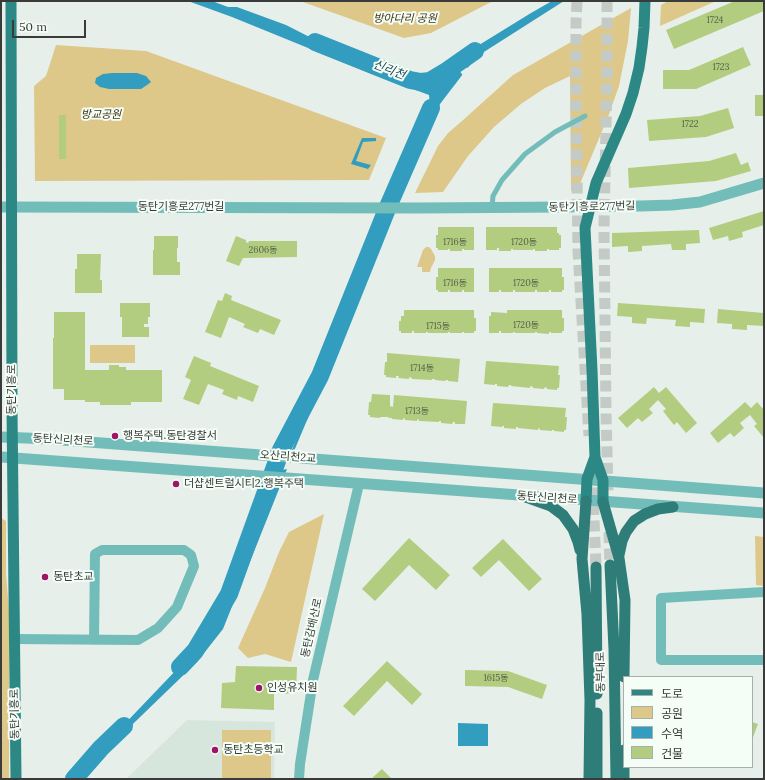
<!DOCTYPE html>
<html>
<head>
<meta charset="utf-8">
<style>
	body { margin:0 }
	#map { position:relative; width:765px; height:780px; overflow:hidden; background:#e7efea; font-family:Lora,"Noto Sans KR",serif }
	canvas { display:block }
	.frame { position:absolute; inset:0; border:2px solid #383b39; pointer-events:none }
	.legend { position:absolute; left:623px; top:676px; width:130px; height:92px; box-sizing:border-box; background:#f5fdf7; border:1px solid #a9afab; margin:0; padding:5px 7px; list-style:none; font-size:12px; color:#383b39 }
	.legend li { display:flex; align-items:center; gap:8px; height:20px }
	.legend b { width:20px; border:1px solid #a9afab }
	.scale { position:absolute; left:12px; top:20px; width:74px; height:18px; box-sizing:border-box; border:2px solid #383b39; border-top:0; padding-left:5px; font-size:12px; line-height:14px; white-space:nowrap; color:#383b39; -webkit-text-stroke:3px #f5fdf7; paint-order:stroke }
</style>
</head>
<body>
<div id="map">
<canvas width="765" height="780"></canvas>
<div class="frame"></div>
<ul class="legend">
<li><b style="height:5px;background:#2c8884"></b>도로</li>
<li><b style="height:11px;background:#ddc889"></b>공원</li>
<li><b style="height:11px;background:#329dbf"></b>수역</li>
<li><b style="height:11px;background:#b2cd7f"></b>건물</li>
</ul>
<div class="scale">50 m</div>
</div>
<script>
const ctx = document.querySelector('canvas').getContext('2d');
ctx.lineJoin = 'round';
function fillPath(path, color) {
  ctx.fillStyle = color;
  ctx.fill(path, 'evenodd');
}
function poly(rows) {
  const path = new Path2D();
  for (const r of rows) {
    path.moveTo(r[0], r[1]);
    for (let i = 2; i < r.length; i += 2) path.lineTo(r[i], r[i + 1]);
  }
  return path;
}
function trace(path, color, width, dash) {
  ctx.strokeStyle = color;
  ctx.lineWidth = width;
  ctx.lineCap = dash ? 'butt' : 'round';
  ctx.setLineDash(dash || []);
  ctx.stroke(path);
}
function drawText(font, color, halo, rows, align = 'center') {
  ctx.font = font + ' Lora,"Noto Sans KR",serif';
  ctx.lineWidth = 4;
  ctx.setLineDash([]);
  ctx.textBaseline = 'middle';
  ctx.strokeStyle = halo;
  ctx.fillStyle = color;
  for (const [text, x, y, turn = 0] of rows) {
    ctx.save();
    ctx.translate(x, y);
    ctx.rotate((+turn || 0) * Math.PI / 180);
    ctx.textAlign = isNaN(turn) ? turn : align;
    if (halo) ctx.strokeText(text, 0, 0);
    ctx.fillText(text, 0, 0);
    ctx.restore();
  }
}
fillPath(poly([
	[187,720,275,722,274,779,126,779]
]), '#d7e6dd');
fillPath(poly([
	[300,1,493,1,431,33,404,38],
	[668,1,716,1,660,26,661,5],
	[631,8,628,41,619,86,608,117,579,186,571,191,570,76,545,88,521,104,494,127,468,156,443,192,415,193,438,146,448,133,462,121,513,75],
	[56,45,146,51,386,138,369,180,35,181,34,86,46,76],
	[426,247,429,247,431,249,435,256,435,260,431,268,430,272,422,272,422,267,417,267,423,250],
	[90,345,135,345,135,363,90,363],
	[324,514,291,662,265,654,248,658,238,648,265,588,279,552,289,532],
	[1,518,6,521,6,574,9,610,9,779,1,779],
	[755,536,764,537,764,586,756,585],
	[222,730,271,730,271,779,222,779]
]), '#ddc889');
fillPath(poly([
	[188,1,212,1,228,7,237,7,286,25,337,51,360,60,374,68,379,74,432,88,466,53,531,13,552,1,564,1,476,57,440,104,397,202,394,202,430,108,429,95,372,74,232,17],
	[112,73,137,73,146,76,151,82,147,85,141,89,109,89,100,87,95,83,96,78,103,74],
	[362,138,376,138,376,141,363,142,356,161,371,165,368,169,351,164],
	[389,212,394,213,289,463,287,462],
	[287,469,223,629,197,662,76,779,72,779,223,621,282,470],
	[458,723,488,724,488,746,458,746]
]), '#329dbf');
fillPath(poly([
	[460,57,469,70,464,77,454,63],
	[387,212,396,213,395,214,391,225,382,225]
]), '#e7efea');
trace(poly([
	[315,42,410,80,421,82,430,81,445,72,475,51],
	[180,667,195,651,229,594,281,450,320,376,387,209,431,108],
	[74,779,101,748,124,726]
]), '#329dbf', 18);
fillPath(poly([
	[735,1,764,1,764,11,674,49,666,30],
	[743,47,751,65,696,89,663,89,663,70,689,70],
	[755,95,764,95,764,116,755,116],
	[728,108,734,128,706,137,649,141,647,120,700,116],
	[59,115,66,115,66,159,59,159],
	[736,153,741,165,748,162,751,171,716,181,629,188,628,168,709,161],
	[764,211,764,225,742,232,743,237,729,241,728,236,713,240,709,228],
	[438,227,474,227,474,250,464,250,464,249,462,249,462,251,450,251,450,249,448,249,448,250,438,250,438,248,436,248,436,235,438,235],
	[486,227,557,227,557,233,559,233,559,235,561,235,561,248,559,248,559,250,549,250,549,249,547,249,547,251,535,251,535,249,533,249,533,250,513,250,513,249,511,249,511,251,499,251,499,248,497,248,497,250,486,250],
	[699,230,700,243,686,244,686,250,672,250,671,244,642,246,642,251,628,252,628,246,612,247,612,233],
	[154,236,178,236,178,248,177,248,177,262,180,262,180,275,153,275,153,250,154,250],
	[236,236,246,240,246,242,248,243,249,241,297,241,297,257,243,258,239,266,226,261],
	[77,254,101,254,100,280,102,280,102,293,75,293,75,269,77,269],
	[438,268,474,268,474,292,464,292,464,290,462,290,462,292,450,292,450,290,448,290,448,292,438,292,438,290,436,290,436,277,438,277],
	[489,268,562,268,562,277,564,277,564,290,562,290,562,292,551,292,551,290,549,290,549,292,537,292,537,290,535,290,535,292,515,292,515,290,513,290,513,292,501,292,501,290,499,290,499,292,489,292],
	[225,293,232,296,231,300,281,320,274,335,260,329,258,333,243,327,245,324,229,317,221,338,205,332,218,300,222,301],
	[120,303,150,303,150,317,148,317,148,324,144,324,144,327,149,327,149,337,122,337,122,317,120,317],
	[618,303,705,309,704,323,690,322,690,327,675,326,676,320,647,318,646,324,632,323,632,317,617,316],
	[718,309,764,313,764,326,747,325,747,330,732,329,732,324,717,323],
	[404,310,474,310,474,318,476,318,476,331,474,331,474,333,464,333,464,332,462,332,462,333,450,333,450,332,448,332,448,333,428,333,428,332,426,332,426,333,414,333,414,331,412,331,412,333,401,333,401,331,399,331,399,321,401,321,401,316,404,316],
	[507,310,562,310,562,318,564,318,564,331,562,331,562,333,551,333,551,332,549,332,549,334,537,333,537,332,535,332,535,333,515,333,515,332,513,332,513,333,501,333,501,331,499,331,499,333,489,333,489,316,491,316,491,312,507,313],
	[54,312,85,312,85,370,109,370,109,365,119,365,119,367,126,367,126,370,162,370,162,402,131,402,131,405,100,405,100,402,85,402,85,400,64,400,64,389,53,389,53,338,54,338],
	[387,353,460,359,458,382,448,381,448,380,446,380,445,381,435,380,435,379,432,379,432,380,412,379,412,378,409,377,409,379,398,378,399,376,396,376,396,378,386,377,386,375,384,375,385,362,387,362],
	[194,356,211,363,210,366,259,386,253,402,238,396,237,400,222,394,224,390,208,384,199,405,183,399,191,380,185,377],
	[486,361,559,366,558,375,560,375,559,388,557,388,557,390,547,389,547,388,545,387,544,389,533,388,533,387,530,386,530,388,511,386,511,385,509,385,508,387,497,386,497,384,495,384,495,385,484,384],
	[654,387,659,393,666,387,697,423,686,433,677,422,674,425,663,411,666,409,658,400,649,409,653,413,642,422,638,418,627,428,618,418],
	[372,394,390,395,390,406,393,407,394,395,467,401,465,424,455,424,455,422,453,422,452,424,441,423,441,421,439,421,439,422,419,421,419,420,417,419,417,421,405,420,405,419,403,418,403,420,392,419,392,418,388,418,389,417,380,417,380,418,370,417,370,415,368,415,369,402,371,402],
	[745,402,751,408,757,402,764,410,764,438,754,426,757,424,750,415,740,423,744,428,734,437,730,433,718,443,710,433],
	[493,403,566,408,565,417,567,417,566,430,564,430,564,432,554,431,554,430,552,430,552,431,540,430,540,429,538,428,538,430,518,428,518,427,516,427,516,429,504,428,504,426,502,426,502,427,491,426],
	[409,538,450,575,436,590,409,565,375,601,362,589],
	[503,539,542,579,529,591,499,560,481,577,472,568],
	[387,661,422,694,412,705,387,681,354,716,343,706],
	[236,666,297,667,296,694,274,693,274,710,221,708,222,683,235,682],
	[465,670,508,671,547,685,542,699,508,687,465,686],
	[752,722,758,724,752,740],
	[382,769,392,779,371,779]
]), '#b2cd7f');
trace(poly([
	[577,1,576,23,576,109,578,251,589,436],
	[592,471,596,567]
]), '#c4cbc7', 11, [11, 5.5]);
trace(poly([
	[607,1,607,76,604,228,606,414,608,491],
	[609,532,610,565]
]), '#c4cbc7', 11, [11, 5.5]);
trace(poly([
	[492,207,493,196,502,180,525,154,555,132,585,116]
]), '#72bdb9', 5);
trace(poly([
	[764,592,661,598,661,660,764,660],
	[14,639,138,640,158,628,177,607,194,566,191,555,184,550,102,550,95,554,94,640],
	[299,779,300,764,313,680,359,484]
]), '#72bdb9', 10);
trace(poly([
	[1,207,418,208,566,207,614,206,641,206,672,205,700,202,764,183],
	[1,437,49,439,764,493],
	[1,457,764,513]
]), '#72bdb9', 11);
trace(poly([
	[11,1,12,410,16,779],
	[586,501,587,479,595,457],
	[603,502,603,480,595,457,592,370,585,228,596,183,626,114,633,93,639,68,642,47,644,28,645,1]
]), '#2c8884', 11);
trace(poly([
	[523,496,551,506,563,515,573,529,578,542,580,550],
	[586,501,582,559,587,614,590,700,589,779],
	[603,502,619,558,625,600,624,677],
	[619,555,622,541,626,532,634,521,645,514,658,509,673,507],
	[610,565,614,649,616,779],
	[596,567,597,694],
	[597,713,597,779],
	[624,779,624,750]
]), '#2e7d79', 11);
for (const [x, y, r, color] of [
	[115,436,4,"#9d1564"],
	[176,484,4,"#9d1564"],
	[45,577,4,"#9d1564"],
	[259,688,4,"#9d1564"],
	[215,750,4,"#9d1564"]
]) {
  const dot = new Path2D();
  dot.arc(x, y, r, 0, 2 * Math.PI);
  ctx.fillStyle = color;
  ctx.fill(dot);
  trace(dot, '#f5fdf7', 1.5);
}
drawText('9px', '#56604a', null, [
	["1724",715,20],
	["1723",721,67],
	["1722",690,124],
	["1716동",455,242],
	["1720동",524,242],
	["2606동",263,250],
	["1716동",455,283],
	["1720동",526,283],
	["1720동",526,325],
	["1715동",438,326],
	["1714동",422,368],
	["1713동",417,411],
	["1615동",496,678]
]);
drawText('italic 11px', '#3f330f', '#f5fdf7', [
	["방아다리 공원",405,19],
	["방교공원",101,115]
]);
drawText('11px', '#383b39', '#f5fdf7', [
	["동탄기흥로277번길",181,207],
	["동탄기흥로277번길",592,207,-1],
	["동탄기흥로",12,390,-90],
	["동탄신리천로",63,440,3],
	["오산리천2교",288,457,4],
	["동탄신리천로",547,498,4],
	["동탄감배산로",312,628,-77],
	["동부대로",601,672,-91],
	["동탄기흥로",15,714,-91]
]);
drawText('11px', '#383b39', '#f5fdf7', [
	["행복주택.동탄경찰서",123,436],
	["더샵센트럴시티2.행복주택",184,484],
	["동탄초교",53,577],
	["인성유치원",267,688],
	["동탄초등학교",223,750]
], 'left');
drawText('italic 12px', '#204c5c', '#f5fdf7', [
	["신리천",389,70,21]
]);
</script>
</body>
</html>
